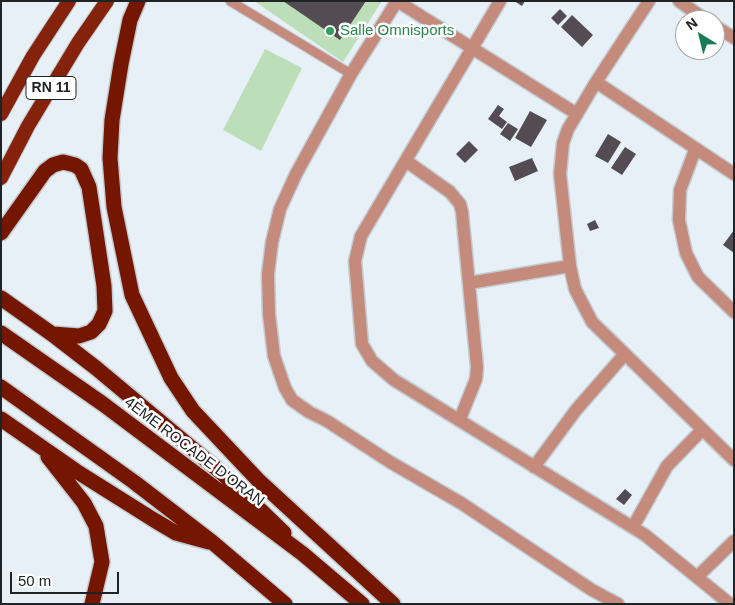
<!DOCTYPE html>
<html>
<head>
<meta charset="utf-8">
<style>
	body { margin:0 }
	#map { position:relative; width:735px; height:605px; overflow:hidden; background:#e7f0f7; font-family:Arial,sans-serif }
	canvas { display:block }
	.frame { position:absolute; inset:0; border:2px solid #202325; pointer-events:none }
	.north { position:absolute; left:675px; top:10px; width:50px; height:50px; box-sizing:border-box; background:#fff; border:1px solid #a6a7a8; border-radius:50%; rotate:324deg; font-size:14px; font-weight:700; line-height:20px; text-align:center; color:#202325 }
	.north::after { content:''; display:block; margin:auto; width:18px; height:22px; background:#187d56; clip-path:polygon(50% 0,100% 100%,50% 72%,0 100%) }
	.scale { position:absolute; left:10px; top:572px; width:109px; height:22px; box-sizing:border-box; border:2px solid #202325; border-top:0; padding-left:6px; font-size:15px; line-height:18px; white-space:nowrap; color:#202325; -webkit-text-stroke:4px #fff; paint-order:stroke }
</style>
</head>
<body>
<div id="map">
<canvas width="735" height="605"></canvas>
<div class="frame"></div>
<div class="north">N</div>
<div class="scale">50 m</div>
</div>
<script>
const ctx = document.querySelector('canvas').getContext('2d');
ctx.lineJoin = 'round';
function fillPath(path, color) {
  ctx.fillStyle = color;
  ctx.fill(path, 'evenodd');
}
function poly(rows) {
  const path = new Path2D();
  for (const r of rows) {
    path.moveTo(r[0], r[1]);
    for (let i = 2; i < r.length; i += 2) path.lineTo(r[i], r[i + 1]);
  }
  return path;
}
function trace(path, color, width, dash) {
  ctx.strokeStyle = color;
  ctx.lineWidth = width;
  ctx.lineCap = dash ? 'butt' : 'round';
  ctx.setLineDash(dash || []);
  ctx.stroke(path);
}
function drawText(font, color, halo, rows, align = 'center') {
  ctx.font = font + ' Arial,sans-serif';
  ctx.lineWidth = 5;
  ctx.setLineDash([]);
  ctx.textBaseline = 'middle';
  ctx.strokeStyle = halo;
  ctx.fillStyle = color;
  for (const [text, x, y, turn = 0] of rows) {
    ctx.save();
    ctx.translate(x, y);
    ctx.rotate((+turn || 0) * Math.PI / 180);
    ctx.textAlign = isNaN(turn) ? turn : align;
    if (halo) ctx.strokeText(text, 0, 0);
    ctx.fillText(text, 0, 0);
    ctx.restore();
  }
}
fillPath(poly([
	[254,1,382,1,343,62],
	[265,49,302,68,261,151,223,130]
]), '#bcdfb9');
fillPath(poly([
	[283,1,366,1,340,40],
	[514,1,525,1,522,6],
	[560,9,567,16,558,25,551,18],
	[572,15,593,35,582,47,561,27],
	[498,105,504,109,499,116,507,122,502,129,488,119],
	[530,111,547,120,531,147,515,138],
	[508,123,518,129,510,141,500,134],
	[608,134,621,142,608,163,595,156],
	[469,141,478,150,465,163,456,154],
	[625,147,636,154,622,175,611,168],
	[532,158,538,171,515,181,509,167],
	[595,220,599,228,590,231,587,224],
	[734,230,734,253,723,245],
	[625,489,632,495,624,505,616,499]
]), '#534c52');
const service = poly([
	[230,1,351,74]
]);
const minor = poly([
	[500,1,361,236,355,261,362,344,372,361,394,380,645,535,730,604],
	[649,1,596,82,568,129,563,143,560,174,570,266,575,289,592,322,734,460],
	[679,1,706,20],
	[715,26,734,38],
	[596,82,734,174],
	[577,114,397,1,351,74,296,174,280,209,272,242,268,274,269,314,274,356,285,388,292,400,309,412,327,421,390,462,461,503,592,590,618,604],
	[695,150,680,190,679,220,686,253,698,277,734,312],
	[406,161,450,192,460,204,462,212,477,367,476,379,460,419],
	[469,283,570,266],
	[534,467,576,410,624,355],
	[633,527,667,466,702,430],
	[698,576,734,541]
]);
const trunk = poly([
	[1,114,33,56,69,1],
	[1,178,28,126,78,43,107,1]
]);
const motorway = poly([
	[138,1,130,20,121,64,112,120,110,158,114,207,132,295,171,378,193,411,258,480,393,604],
	[1,233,45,171,53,165,63,162,75,165,81,169,89,187,104,286,105,311,99,324,91,332,79,336,53,334],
	[1,298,52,334,96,368,223,474,284,533],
	[1,333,103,404,303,554,362,604],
	[1,387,134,482,212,542,285,604],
	[1,419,76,471,154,520,176,533,209,542],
	[48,457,84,503,96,526,102,562,92,604]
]);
trace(service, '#c3cbd1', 11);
trace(minor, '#c3cbd1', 15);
trace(trunk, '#c3cbd1', 16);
trace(motorway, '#c3cbd1', 18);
trace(service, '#c48a7c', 9);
trace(minor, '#c48a7c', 12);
trace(trunk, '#85220b', 14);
trace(motorway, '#751600', 15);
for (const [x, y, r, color] of [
	[330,31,5,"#2e9e5b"]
]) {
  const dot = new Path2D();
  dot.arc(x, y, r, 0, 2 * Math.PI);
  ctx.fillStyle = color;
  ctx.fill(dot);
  trace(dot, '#fff', 2);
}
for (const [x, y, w] of [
	[51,88,50]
]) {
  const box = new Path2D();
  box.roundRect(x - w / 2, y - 11.5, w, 23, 4);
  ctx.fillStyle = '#fff';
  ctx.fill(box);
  trace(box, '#202325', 1);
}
drawText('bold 14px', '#202325', null, [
	["RN 11",51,88]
]);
drawText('15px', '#27864d', '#fff', [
	["Salle Omnisports",340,31]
], 'left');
drawText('15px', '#202325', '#fff', [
	["4ÈME ROCADE D'ORAN",194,452,37]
]);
</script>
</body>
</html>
